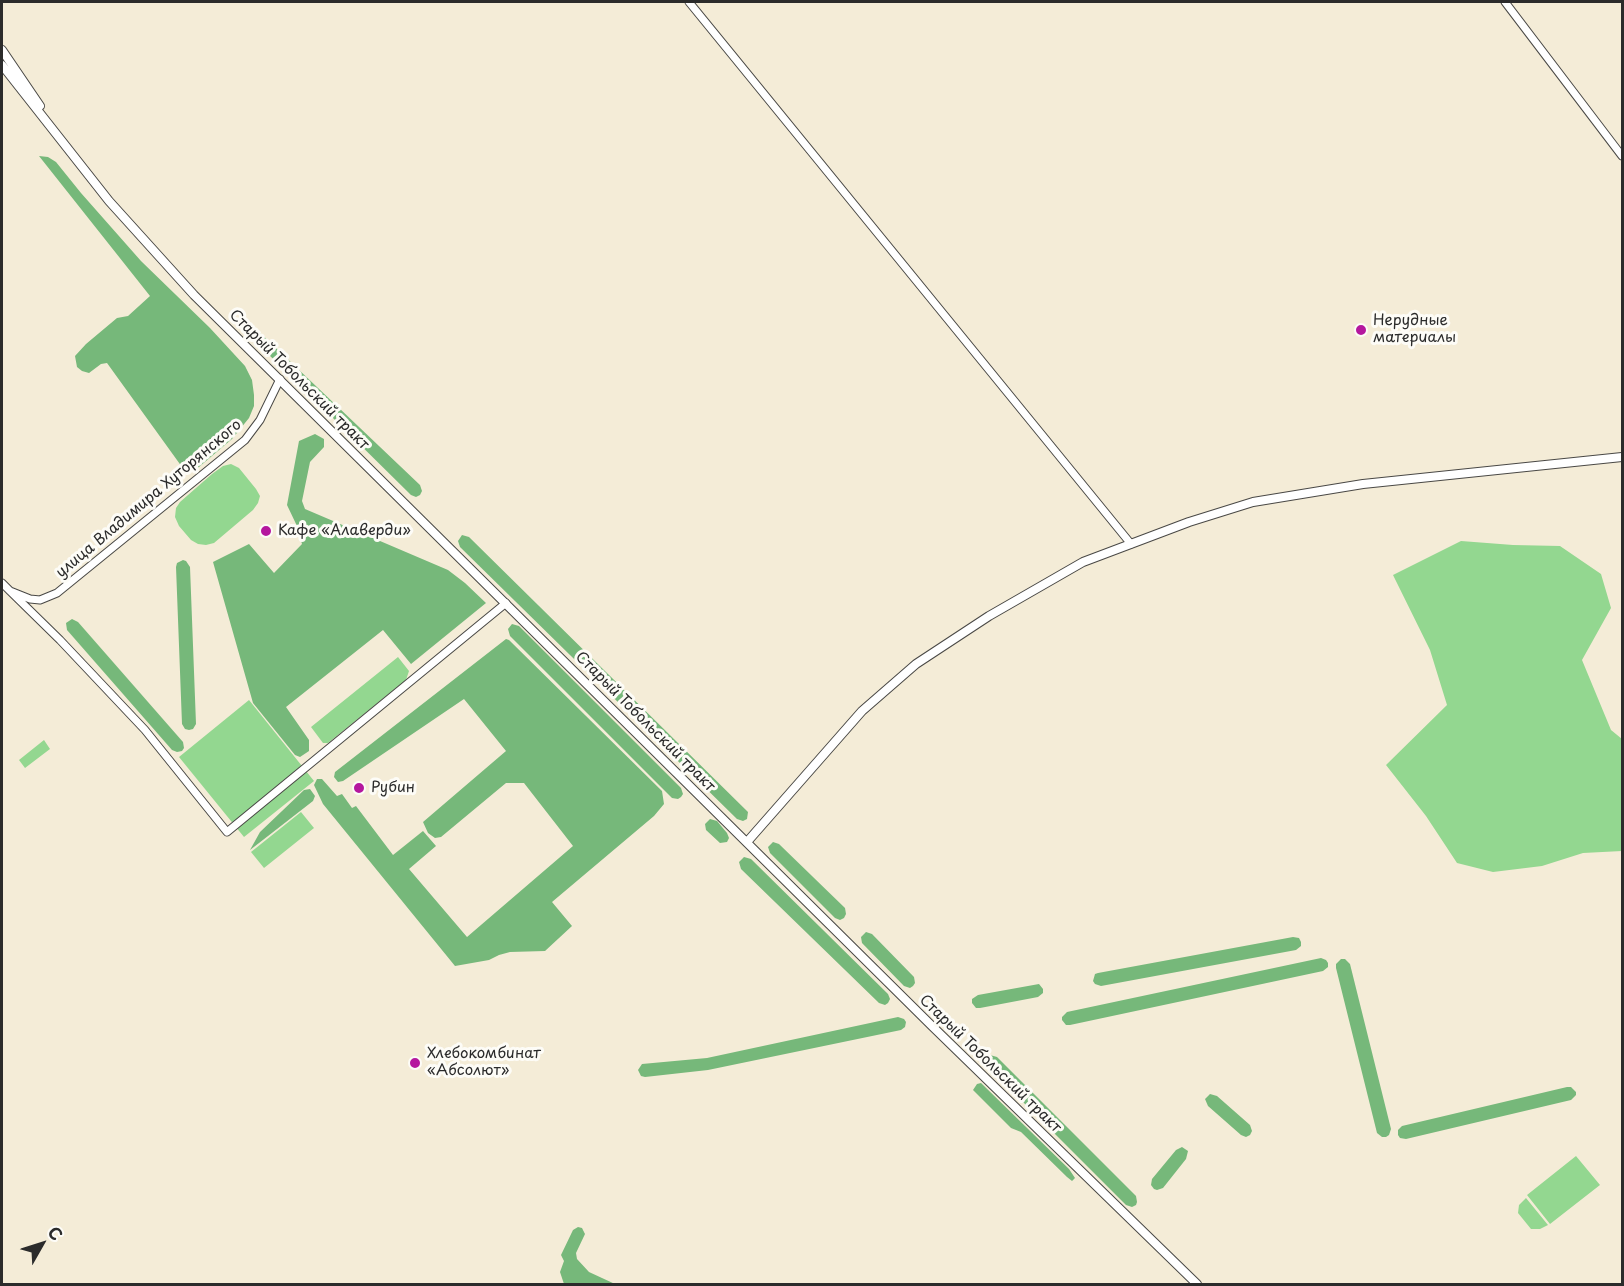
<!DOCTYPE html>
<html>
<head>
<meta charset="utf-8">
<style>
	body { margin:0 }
	#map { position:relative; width:1624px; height:1286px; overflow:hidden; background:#f4ecd7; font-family:"Playpen Sans",sans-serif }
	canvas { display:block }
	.frame { position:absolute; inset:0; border:3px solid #2b2b2b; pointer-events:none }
	.north { position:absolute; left:12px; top:1214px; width:60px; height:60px; -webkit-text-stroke:4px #fdfcf7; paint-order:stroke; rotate:51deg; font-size:16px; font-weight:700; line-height:24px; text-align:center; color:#2b2b2b }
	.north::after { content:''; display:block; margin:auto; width:21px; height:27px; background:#2b2b2b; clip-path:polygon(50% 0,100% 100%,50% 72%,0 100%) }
</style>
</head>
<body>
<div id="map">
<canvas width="1624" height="1286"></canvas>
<div class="frame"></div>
<div class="north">С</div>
</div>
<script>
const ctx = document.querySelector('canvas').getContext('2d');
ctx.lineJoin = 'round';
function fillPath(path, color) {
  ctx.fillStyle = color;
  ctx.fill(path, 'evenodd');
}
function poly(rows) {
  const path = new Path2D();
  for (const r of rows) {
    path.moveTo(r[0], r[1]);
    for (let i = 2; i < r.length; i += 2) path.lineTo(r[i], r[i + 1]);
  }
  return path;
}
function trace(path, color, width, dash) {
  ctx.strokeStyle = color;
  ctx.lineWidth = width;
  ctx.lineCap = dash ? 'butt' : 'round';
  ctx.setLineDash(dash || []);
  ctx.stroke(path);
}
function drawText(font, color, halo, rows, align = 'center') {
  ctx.font = font + ' "Playpen Sans",sans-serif';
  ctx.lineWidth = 6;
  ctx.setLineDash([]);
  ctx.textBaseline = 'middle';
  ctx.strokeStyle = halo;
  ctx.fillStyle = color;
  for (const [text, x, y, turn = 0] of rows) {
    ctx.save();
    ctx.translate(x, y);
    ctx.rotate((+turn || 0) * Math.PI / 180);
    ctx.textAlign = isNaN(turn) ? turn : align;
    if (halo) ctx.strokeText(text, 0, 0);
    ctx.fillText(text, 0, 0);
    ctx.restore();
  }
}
fillPath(poly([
	[231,464,239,468,256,489,260,496,258,503,253,510,214,543,206,545,198,544,191,540,179,526,175,517,176,508,180,502,212,474,223,466],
	[1461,541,1513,545,1560,546,1601,574,1611,608,1582,660,1611,730,1622,739,1622,851,1583,853,1542,866,1493,872,1457,863,1426,816,1386,765,1447,705,1430,650,1393,575],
	[398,657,409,671,406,680,328,743,323,743,311,727],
	[249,700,314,781,244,837,179,757],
	[44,740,50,749,25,768,19,760],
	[301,812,314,828,264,868,251,852],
	[1576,1156,1600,1185,1550,1224,1527,1195],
	[1526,1198,1548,1225,1540,1229,1531,1229,1518,1213,1519,1205]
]), '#93d790');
fillPath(poly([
	[39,156,48,157,56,162,81,193,141,261,210,328,245,366,252,380,254,395,254,406,249,418,232,439,199,467,189,470,182,467,107,363,101,364,89,373,82,371,77,367,75,356,86,344,117,318,128,316,150,296],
	[256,329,420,485,422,491,420,495,416,497,411,495,261,347,253,336],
	[315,434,324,439,324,447,310,462,302,501,305,509,448,570,465,583,486,603,411,664,383,630,286,707,309,740,309,751,300,757,295,755,253,703,213,562,249,544,274,573,302,544,297,526,287,505,299,441],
	[462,535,469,537,748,812,747,819,743,821,737,819,460,547,458,541],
	[183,560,186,561,190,567,196,724,193,729,189,730,185,729,182,724,176,567,177,563],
	[72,619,78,622,183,742,184,748,182,751,177,752,172,750,67,630,66,623],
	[512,624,519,626,681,788,683,794,681,797,678,799,672,798,510,636,508,629],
	[506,639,509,640,662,791,664,804,654,816,552,902,572,926,545,951,510,952,499,955,489,960,455,966,323,804,314,785,317,779,322,779,337,796,342,794,352,808,356,806,393,855,423,831,436,846,409,869,467,937,573,846,524,783,506,783,441,837,435,838,428,833,423,822,506,751,464,699,343,781,338,782,334,777,335,772],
	[310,789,315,796,313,801,250,850,260,832,304,790],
	[710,819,717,821,727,833,729,838,727,842,720,843,706,830,705,824],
	[773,842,779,844,845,908,846,914,844,918,840,920,835,918,770,853,768,847],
	[744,857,751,859,888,994,890,999,888,1003,885,1005,879,1003,741,869,739,862],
	[866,932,872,934,914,977,915,983,913,986,910,988,904,986,862,943,861,937],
	[1293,937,1299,938,1301,942,1301,946,1296,950,1101,986,1095,984,1093,981,1095,974,1098,973],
	[1321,958,1326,960,1328,963,1328,967,1323,971,1070,1025,1066,1025,1062,1020,1062,1017,1067,1012],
	[1341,959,1345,959,1350,964,1391,1129,1389,1135,1386,1137,1382,1137,1377,1133,1336,968,1336,964],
	[1039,984,1043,989,1043,993,1038,997,980,1008,976,1008,972,1003,972,999,978,995],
	[898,1017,904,1019,906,1022,905,1027,901,1030,708,1070,645,1077,641,1076,638,1070,642,1064,707,1058],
	[990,1055,997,1057,1136,1196,1137,1202,1136,1205,1132,1207,1126,1205,988,1067,986,1060],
	[981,1083,1069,1169,1075,1178,1072,1181,1067,1177,1021,1132,1011,1128,973,1090,977,1084],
	[1567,1087,1571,1087,1576,1092,1576,1095,1571,1100,1406,1139,1400,1138,1398,1135,1398,1130,1402,1126],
	[1210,1094,1217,1096,1250,1125,1252,1131,1250,1135,1246,1137,1241,1135,1208,1106,1205,1099],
	[1182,1147,1188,1151,1186,1159,1163,1188,1157,1190,1154,1189,1151,1185,1152,1179,1176,1150],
	[578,1227,582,1228,585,1234,576,1253,577,1259,589,1272,615,1284,564,1284,560,1272,564,1261,561,1255,573,1230]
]), '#76b87a');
const minor = poly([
	[689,2,1131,544],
	[1505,2,1622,156],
	[2,583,10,591,30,599,40,600,57,593,245,440,260,420,280,379],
	[10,591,60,640,145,730,227,832,506,603]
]);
const tertiary = poly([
	[2,50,40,106],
	[2,65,109,201,194,295,933,1027,1197,1284],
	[747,842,862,711,916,664,989,616,1083,562,1189,522,1253,502,1363,484,1622,457]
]);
trace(minor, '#494845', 9);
trace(tertiary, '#494845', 10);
trace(minor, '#fff', 7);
trace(tertiary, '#fff', 8);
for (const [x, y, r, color] of [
	[1361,330,6,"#b5179e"],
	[266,531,6,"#b5179e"],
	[359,788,6,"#b5179e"],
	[415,1063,6,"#b5179e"]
]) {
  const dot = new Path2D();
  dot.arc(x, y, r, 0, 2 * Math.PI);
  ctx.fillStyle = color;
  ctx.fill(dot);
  trace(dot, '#fdfcf7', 2);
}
drawText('15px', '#2b2b2b', '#fdfcf7', [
	["Нерудные",1373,321],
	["материалы",1373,338],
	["Кафе «Алаверди»",278,531],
	["Рубин",371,788],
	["Хлебокомбинат",427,1054],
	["«Абсолют»",427,1071]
], 'left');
drawText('15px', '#2b2b2b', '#fdfcf7', [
	["Старый Тобольский тракт",299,380,45],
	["улица Владимира Хуторянского",149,499,-40],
	["Старый Тобольский тракт",645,722,45],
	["Старый Тобольский тракт",990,1064,44]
]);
</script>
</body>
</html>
